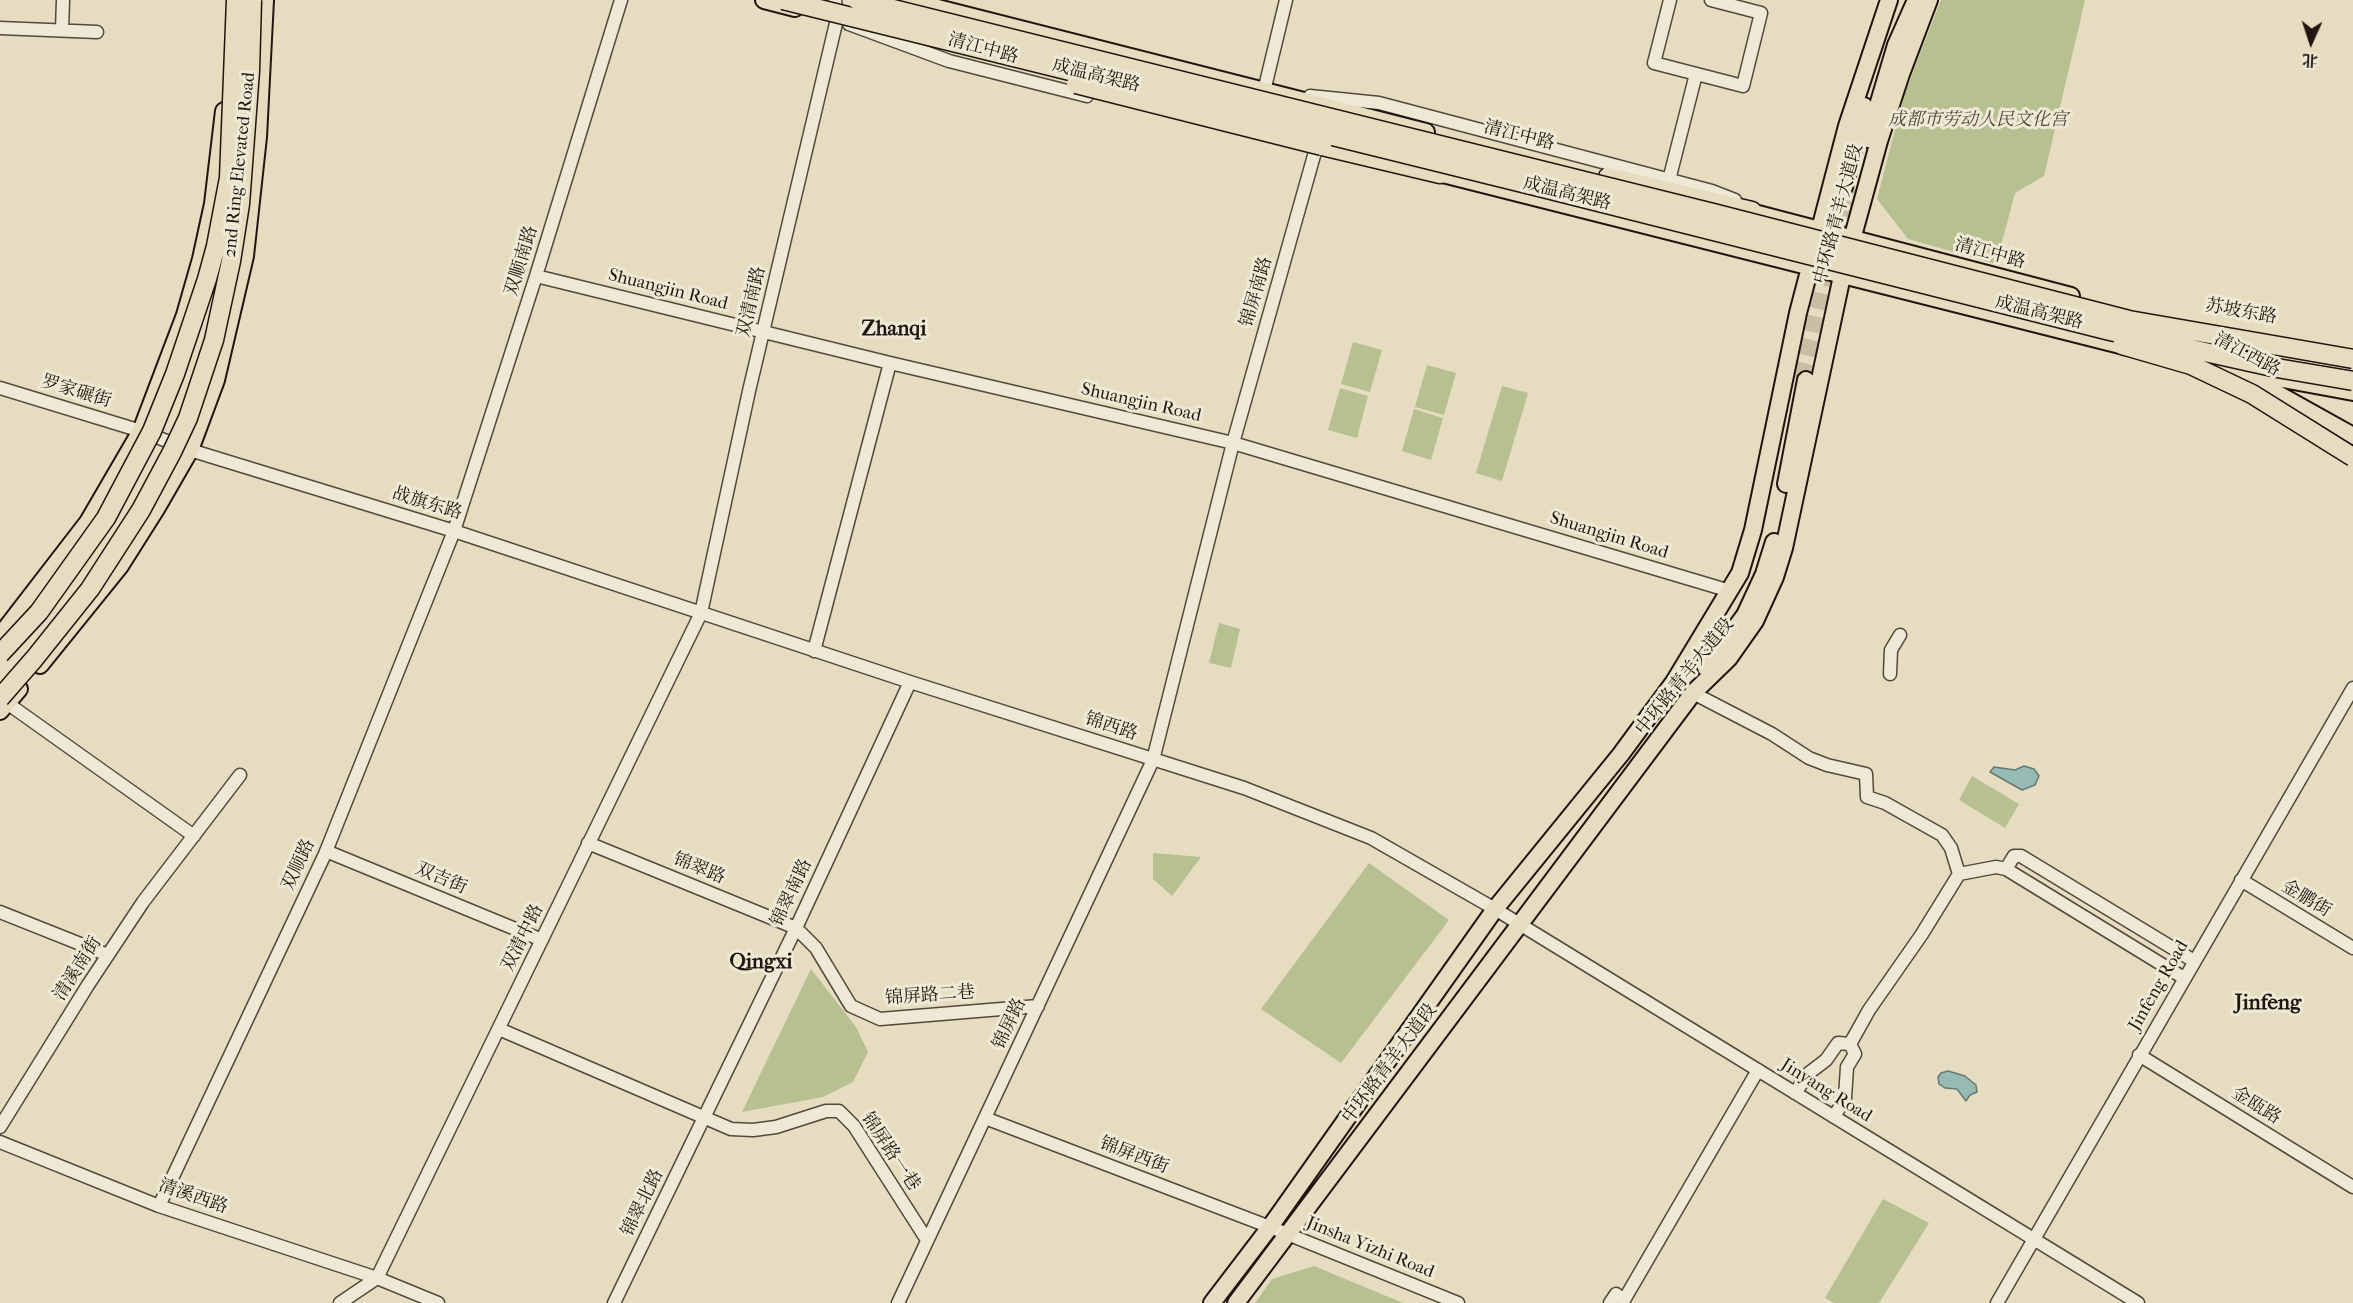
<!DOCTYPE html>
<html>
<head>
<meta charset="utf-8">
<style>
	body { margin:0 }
	#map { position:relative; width:2353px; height:1303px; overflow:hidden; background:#e6dcbf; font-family:"IM FELL French Canon","Noto Serif SC",serif }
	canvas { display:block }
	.north { position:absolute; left:2281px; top:12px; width:60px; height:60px; -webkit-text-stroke:4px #efe8d5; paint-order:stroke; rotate:183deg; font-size:16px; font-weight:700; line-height:24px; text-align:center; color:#21160f }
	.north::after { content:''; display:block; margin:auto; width:21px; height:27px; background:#21160f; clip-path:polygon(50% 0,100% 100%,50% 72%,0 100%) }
</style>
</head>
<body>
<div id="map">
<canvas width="2353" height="1303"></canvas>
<div class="north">北</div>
</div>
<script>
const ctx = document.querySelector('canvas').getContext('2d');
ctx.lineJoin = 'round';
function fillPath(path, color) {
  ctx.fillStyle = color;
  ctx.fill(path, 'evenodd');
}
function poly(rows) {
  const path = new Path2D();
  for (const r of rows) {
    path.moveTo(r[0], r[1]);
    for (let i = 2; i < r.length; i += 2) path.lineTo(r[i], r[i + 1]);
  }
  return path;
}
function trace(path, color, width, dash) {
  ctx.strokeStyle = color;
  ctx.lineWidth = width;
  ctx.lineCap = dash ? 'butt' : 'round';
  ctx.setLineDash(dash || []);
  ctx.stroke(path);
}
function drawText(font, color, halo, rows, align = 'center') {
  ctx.font = font + ' "IM FELL French Canon","Noto Serif SC",serif';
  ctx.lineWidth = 6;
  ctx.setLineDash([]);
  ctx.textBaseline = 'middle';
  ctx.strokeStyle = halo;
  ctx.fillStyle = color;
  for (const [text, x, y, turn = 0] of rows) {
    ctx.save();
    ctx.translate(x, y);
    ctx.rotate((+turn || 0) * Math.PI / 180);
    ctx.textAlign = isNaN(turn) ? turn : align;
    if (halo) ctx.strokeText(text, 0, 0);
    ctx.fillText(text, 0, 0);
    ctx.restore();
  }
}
fillPath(poly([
	[1941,0,2085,0,2044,176,2015,193,1996,264,1908,239,1877,199,1904,95],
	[1353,342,1382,350,1370,392,1341,384],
	[1427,365,1456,373,1444,415,1415,407],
	[1502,386,1528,393,1502,481,1476,473],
	[1340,388,1368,396,1357,438,1328,430],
	[1414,409,1443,418,1431,460,1402,451],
	[1219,623,1240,629,1231,668,1209,663],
	[1972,776,2019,804,2005,828,1959,800],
	[1153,853,1201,857,1172,896,1153,879],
	[1369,863,1449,920,1341,1063,1261,1009],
	[811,969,856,1027,868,1052,853,1082,823,1097,742,1112],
	[1883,1199,1929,1223,1879,1303,1834,1303,1825,1298],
	[1314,1266,1403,1303,1255,1303,1272,1279]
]), '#b6c091');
const water = poly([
	[2024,766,2034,769,2039,776,2035,785,2022,790,1990,772,1994,767,2015,770,2024,766],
	[1948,1071,1965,1076,1976,1085,1977,1092,1970,1095,1966,1101,1957,1089,1945,1088,1939,1084,1938,1077,1941,1073,1948,1071]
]);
fillPath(water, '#96bbb5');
trace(water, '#677973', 1.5);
trace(poly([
	[1794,377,1844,187],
	[1806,380,1856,190]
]), '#c8bea5', 16, [16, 8]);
const minor = poly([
	[1670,0,1654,63,1743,86,1761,13,1711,0],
	[849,24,949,61,1087,96],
	[0,28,97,32],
	[62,30,63,0],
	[1264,91,1286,0],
	[1310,96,1379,103,1712,191,1735,200],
	[1669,180,1696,74],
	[536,276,890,363,1233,443,1730,591],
	[0,388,141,431,190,450,454,531,910,682,1244,788,1371,838,1495,909,2138,1303],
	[814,651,890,363],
	[1890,674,1891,650,1900,635],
	[1693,693,1772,734,1809,758,1827,765,1866,774,1867,797,1885,803,1942,835,1951,848,1959,874,1922,934,1869,1010,1850,1044,1855,1054,1847,1067,1845,1098,1834,1117],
	[7,703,194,836],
	[588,843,796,928,816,948,851,1006,880,1019,1038,1006],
	[326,851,542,940],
	[2006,869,2014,856,2021,856,2194,961],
	[1959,874,1996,867,2006,869,2184,978],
	[2241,880,2353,948],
	[0,912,108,955],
	[499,1029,731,1129,753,1130,776,1127,826,1111,839,1111,854,1126,927,1240],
	[2139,1055,2353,1187],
	[1795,1093,1809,1073,1826,1060,1838,1043,1850,1044],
	[985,1118,1270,1227,1458,1303],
	[0,1127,88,985,143,902,240,775],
	[0,1142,159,1206,377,1278,438,1303],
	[159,1206,325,854,454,531,536,276,621,0],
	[340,1303,377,1278,701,613,749,391,837,19,835,0],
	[614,1303,796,928,910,682],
	[898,1303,1153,760,1233,443,1315,152],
	[1610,1303,1616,1294,1624,1300,1758,1070],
	[1997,1303,2353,688]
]);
const major = poly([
	[764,0,795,8],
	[906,0,1426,132],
	[1868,139,1896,45,1916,0],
	[1427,170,2136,349],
	[1844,187,1864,106],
	[1739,209,2071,296],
	[2196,363,2353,392],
	[2249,378,2353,436],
	[1786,484,1806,380],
	[0,636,88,522,141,431,185,315,201,259,213,204,224,111],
	[40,665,120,566,156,509,190,450,216,380,245,256,258,137,265,0],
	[1706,668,1745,615,1764,574,1774,542],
	[0,711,19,689],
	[1212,1303,1270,1227,1495,909,1621,754,1674,682,1740,573,1753,530,1798,313,1847,126,1889,0],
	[1236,1303,1693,693,1729,658,1755,621,1775,577,1784,548,1842,276,1879,141,1901,74,1929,0]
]);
const highway = poly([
	[1322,146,1440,174],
	[1608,177,1752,211]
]);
trace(minor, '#52483b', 15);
trace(major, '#21160f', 20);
trace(highway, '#21160f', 21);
trace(minor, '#efe8d5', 12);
trace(major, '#e6dcbf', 16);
trace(highway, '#e6dcbf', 18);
const highwayBridge = poly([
	[783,0,1551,190,2110,331,2277,368,2353,381],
	[857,0,1717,214,2129,320,2353,359],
	[1076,84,1322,146],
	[2122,345,2191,365,2252,394,2353,457],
	[0,654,39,612,106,518,152,431,175,374,207,279,216,246,229,178,236,0],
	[0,698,34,659,90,589,141,510,172,452,188,418,214,340,231,261,240,204,250,71,252,0]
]);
trace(highwayBridge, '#21160f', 21, []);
trace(highwayBridge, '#e6dcbf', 18);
drawText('18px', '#21160f', '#efe8d5', [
	["清江中路",983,49,15],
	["成温高架路",1096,76,14],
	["清江中路",1519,136,14],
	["2nd Ring Elevated Road",240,165,-84],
	["成温高架路",1567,194,14],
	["中环路青羊大道段",1839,214,-75],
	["清江中路",1990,254,15],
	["双顺南路",522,261,-73],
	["Shuangjin Road",668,290,14],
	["锦屏南路",1257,292,-74],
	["双清南路",752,302,-77],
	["苏坡东路",2241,312,10],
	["成温高架路",2039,313,14],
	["清江西路",2247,355,28],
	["罗家碾街",76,392,17],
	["Shuangjin Road",1141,403,13],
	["战旗东路",427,504,17],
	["Shuangjin Road",1609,536,17],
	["中环路青羊大道段",1685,677,-51],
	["锦西路",1111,727,18],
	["双顺路",299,865,-65],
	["锦翠路",699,869,22],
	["双吉街",441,879,23],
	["锦翠南路",792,893,-65],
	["金鹏街",2306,899,31],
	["双清中路",523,938,-64],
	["清溪南街",78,969,-57],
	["Jinfeng Road",2159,986,-60],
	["锦屏路二巷",930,996,-4],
	["锦屏路",1010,1024,-65],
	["中环路青羊大道段",1390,1064,-53],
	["Jinyang Road",1826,1091,32],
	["金瓯路",2256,1106,32],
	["锦屏路一巷",890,1152,56],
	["锦屏西街",1134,1156,21],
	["清溪西路",193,1197,19],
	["锦翠北路",643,1203,-64],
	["Jinsha Yizhi Road",1370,1248,22]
]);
drawText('italic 18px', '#4e4936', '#efe8d5', [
	["成都市劳动人民文化宫",1978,121]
]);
drawText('bold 21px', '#21160f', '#efe8d5', [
	["Zhanqi",894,330],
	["Qingxi",761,963],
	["Jinfeng",2268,1004]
]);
</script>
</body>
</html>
